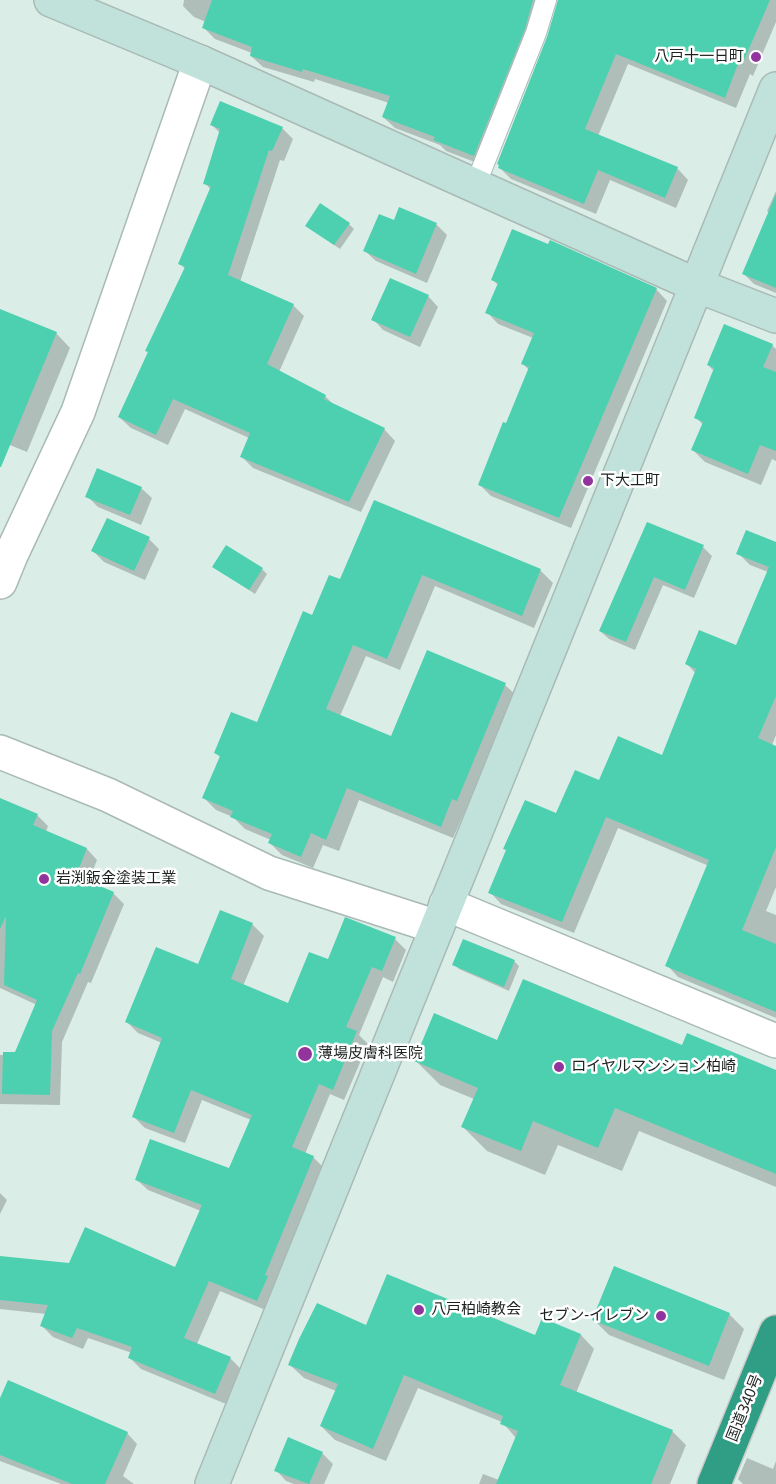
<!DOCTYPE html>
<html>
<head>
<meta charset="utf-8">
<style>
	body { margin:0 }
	canvas { display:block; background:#dbede7 }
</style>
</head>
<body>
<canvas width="776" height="1484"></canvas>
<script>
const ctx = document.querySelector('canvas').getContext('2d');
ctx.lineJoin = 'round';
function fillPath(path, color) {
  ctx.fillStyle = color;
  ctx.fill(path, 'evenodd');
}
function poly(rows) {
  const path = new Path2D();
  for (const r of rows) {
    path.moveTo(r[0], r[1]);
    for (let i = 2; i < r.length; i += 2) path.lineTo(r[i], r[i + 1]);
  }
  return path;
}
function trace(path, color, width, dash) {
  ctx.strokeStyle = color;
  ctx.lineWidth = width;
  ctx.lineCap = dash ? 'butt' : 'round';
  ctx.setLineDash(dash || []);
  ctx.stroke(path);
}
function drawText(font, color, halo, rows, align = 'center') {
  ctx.font = font + ' "Noto Sans","Noto Sans JP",sans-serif';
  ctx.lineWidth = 5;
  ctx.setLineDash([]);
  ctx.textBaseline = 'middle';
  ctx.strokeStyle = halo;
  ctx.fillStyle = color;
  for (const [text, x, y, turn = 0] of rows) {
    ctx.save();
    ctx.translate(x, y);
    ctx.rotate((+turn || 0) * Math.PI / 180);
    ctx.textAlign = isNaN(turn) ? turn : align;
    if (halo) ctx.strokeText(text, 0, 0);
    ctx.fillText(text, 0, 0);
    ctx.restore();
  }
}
fillPath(poly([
	[184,0,554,0,485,166,446,151,440,145,395,128,383,117,389,103,315,79,314,82,263,67,251,56,252,53,215,39,204,28,206,22,194,17,183,6],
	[558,0,776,0,776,22,753,76,750,74,736,108,628,64,598,136,677,168,688,180,676,208,610,180,596,214,511,179,500,168,549,37],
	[212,125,282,128,293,139,284,161,280,160,240,282,293,305,304,316,279,372,325,396,335,406,384,429,395,441,361,512,253,468,241,456,249,438,185,409,168,445,131,428,119,417,185,269,180,263,211,190,205,183,220,133],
	[776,191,776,293,754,284,744,274,769,213,767,211],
	[400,209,437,225,447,235,427,283,376,261,365,251,394,222],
	[349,224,354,229,340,249,307,226],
	[493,280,656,289,667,301,571,528,491,496,480,485,530,371,522,363,533,338,498,324,487,312,498,285],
	[428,296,438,307,420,347,383,330,373,319],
	[0,310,56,333,70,348,27,452,0,441],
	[772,345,776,349,776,461,772,459,761,485,705,462,693,450,703,425,696,417,714,371,708,365],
	[141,488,152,498,141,525,98,507,87,496],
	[374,502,541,571,553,583,534,628,435,586,400,670,366,656,340,716,392,738,505,685,518,697,470,813,465,811,453,838,359,800,339,851,323,845,313,868,282,855,270,843,271,840,245,829,233,817,216,810,204,798,221,758,216,753,257,724,313,617,341,581],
	[647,523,703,547,712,556,694,598,663,585,635,650,609,639,600,631],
	[149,539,159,549,145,580,104,562,93,551],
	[776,544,776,735,772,745,776,747,776,887,766,911,776,915,776,1018,678,977,667,965,709,866,618,828,574,933,501,904,490,892,557,815,599,782,662,757,696,674,687,664,736,647,768,572,750,565,738,553],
	[214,566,262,569,267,574,255,594],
	[0,799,37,815,48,826,46,832,87,849,97,860,88,883,113,893,124,904,91,983,88,982,62,1042,60,1105,0,1104,0,1055,16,1054,37,1005,0,988],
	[221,912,253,925,264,936,243,986,289,1005,328,961,346,919,395,939,406,950,393,982,383,977,359,1035,368,1044,344,1100,330,1094,305,1154,313,1157,324,1168,268,1311,220,1291,197,1344,230,1358,241,1369,226,1404,141,1369,130,1358,132,1353,88,1338,83,1349,53,1337,42,1326,46,1314,0,1309,0,1257,69,1264,176,1269,201,1211,148,1190,136,1179,230,1170,251,1120,202,1100,185,1143,145,1128,134,1117,162,1043,138,1033,127,1022,199,966],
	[514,961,519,966,509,991,459,969,454,964],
	[498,1042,683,1047,776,1071,776,1187,639,1131,622,1171,558,1145,545,1175,487,1151,463,1127,474,1099,440,1085,416,1061],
	[0,1193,7,1200,0,1214],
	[729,1314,744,1329,724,1380,609,1335,594,1320],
	[543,1320,581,1335,594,1349,576,1393,672,1431,686,1445,670,1484,479,1484,483,1474,499,1480,516,1438,502,1422,418,1388,386,1461,335,1440,321,1426,336,1391,304,1378,290,1365,367,1327,536,1337],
	[0,1402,127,1433,137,1444,123,1476,134,1484,61,1484,0,1461],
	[322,1453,333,1464,324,1484,294,1484,286,1481,276,1470],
	[747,1458,773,1469,776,1461,776,1484,743,1484,738,1479]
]), '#0003');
fillPath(poly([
	[212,0,533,0,525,29,474,156,433,140,435,137,382,117,390,96,303,69,302,72,250,56,252,47,202,28],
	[558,0,770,0,742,65,738,64,725,98,616,54,585,129,678,167,665,198,598,170,584,204,498,168,499,165,497,164,547,37],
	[220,101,283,127,272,151,269,150,228,275,294,304,267,364,326,395,324,399,385,428,349,502,240,457,250,433,173,399,156,435,118,417,148,352,145,351,185,267,178,264,211,186,203,184,220,129,210,125],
	[776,194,776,288,742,274],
	[320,203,350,223,334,245,305,226],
	[399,207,437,223,416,274,363,251,379,214,394,220],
	[512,229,548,244,550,240,657,288,559,518,478,485,503,422,506,423,529,367,521,364,534,333,485,313,498,283,491,280],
	[390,278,429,295,410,337,371,320],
	[0,309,57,332,1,467,0,467],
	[724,324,773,344,763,367,776,372,776,451,760,445,748,474,691,450,703,422,694,418,714,368,707,365],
	[97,468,142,487,130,515,85,497],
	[374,500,541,569,522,616,422,575,387,659,353,645,326,709,391,736,427,650,506,683,457,801,452,799,441,827,347,788,326,840,311,833,301,857,268,843,272,834,230,817,233,811,202,798,220,756,214,753,231,712,257,722,303,611,312,615,329,575,340,579],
	[107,518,150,537,134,571,91,551],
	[647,522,704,545,685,590,654,577,626,642,599,631],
	[746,530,776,542,776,696,758,738,776,746,776,847,742,930,776,944,776,1012,665,966,709,860,606,817,562,922,488,893,506,850,503,849,525,800,556,813,575,770,599,780,618,736,662,755,696,669,685,664,699,630,736,645,769,567,736,554],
	[226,545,263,568,249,590,212,567],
	[0,798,38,814,33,825,87,848,76,876,114,892,80,974,78,973,52,1031,50,1095,2,1094,3,1052,15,1052,37,1000,4,985,6,916,0,929],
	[220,910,253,923,231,979,288,1003,309,952,328,959,345,917,396,937,382,971,372,967,346,1027,357,1031,333,1090,319,1084,292,1147,314,1156,265,1275,268,1276,257,1301,209,1281,184,1338,231,1357,215,1394,128,1358,132,1347,77,1328,72,1338,40,1326,48,1305,0,1300,0,1256,69,1263,85,1227,175,1267,202,1205,135,1180,150,1139,229,1168,252,1115,191,1090,174,1133,132,1117,162,1038,125,1022,156,947,198,964],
	[463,939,515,960,504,987,452,965],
	[523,979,682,1045,687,1033,776,1070,776,1174,615,1108,598,1148,533,1121,521,1151,461,1127,478,1088,414,1061,434,1013,497,1040],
	[614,1266,730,1313,709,1366,592,1320],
	[387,1274,535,1335,542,1318,581,1334,560,1385,673,1430,651,1484,496,1484,518,1431,500,1424,503,1416,404,1375,373,1449,320,1426,338,1384,288,1365,299,1339,317,1303,366,1325],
	[8,1380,128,1432,105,1484,72,1484,0,1455,0,1398],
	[288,1437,323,1452,309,1484,274,1471]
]), '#4cd0b0');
const lane = poly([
	[475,186,536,33,546,0]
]);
const street = poly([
	[0,582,11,555,78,412,200,62],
	[0,752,108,795,269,873,437,927],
	[446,904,776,1041]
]);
const secondary = poly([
	[51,0,200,62,696,285,776,316],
	[212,1484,776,89]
]);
const highway = poly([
	[714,1484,776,1332]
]);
trace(lane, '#a9bab5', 22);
trace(street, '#a9bab5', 36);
trace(secondary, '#a9bab5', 36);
trace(highway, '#c9cac9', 36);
trace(lane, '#fff', 20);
trace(street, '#fff', 33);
trace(secondary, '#c1e2da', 33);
trace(highway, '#2f9e84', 33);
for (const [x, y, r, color] of [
	[756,57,6,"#92349d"],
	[588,481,6,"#92349d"],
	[44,879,6,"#92349d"],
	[305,1054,8,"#92349d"],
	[559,1067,6,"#92349d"],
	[419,1310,6,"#92349d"],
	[661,1316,6,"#92349d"]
]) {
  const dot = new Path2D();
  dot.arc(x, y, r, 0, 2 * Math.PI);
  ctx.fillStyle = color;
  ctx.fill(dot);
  trace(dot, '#fff', 2);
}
drawText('15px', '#1c2220', '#fff', [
	["八戸十一日町",744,57,"right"],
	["下大工町",600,481],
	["岩渕鈑金塗装工業",56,879],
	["薄場皮膚科医院",318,1054],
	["ロイヤルマンション柏崎",571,1067],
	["八戸柏崎教会",431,1310],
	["セブン-イレブン",649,1316,"right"]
], 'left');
drawText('15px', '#1c2220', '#fff', [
	["国道340号",745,1408,-68]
]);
</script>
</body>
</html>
